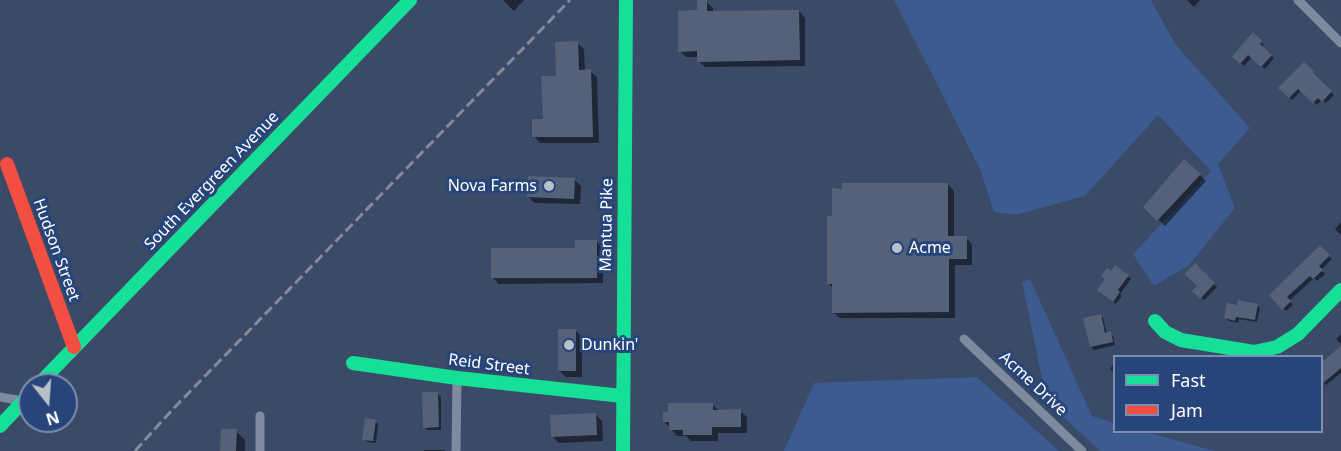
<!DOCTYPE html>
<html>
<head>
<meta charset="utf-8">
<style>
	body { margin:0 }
	#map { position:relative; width:1341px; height:451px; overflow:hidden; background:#3a4a67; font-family:"Noto Sans",sans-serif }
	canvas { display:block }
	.legend { position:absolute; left:1113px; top:355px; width:210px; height:78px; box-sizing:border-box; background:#27457a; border:2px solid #7d8faf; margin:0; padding:8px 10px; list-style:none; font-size:18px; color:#fff }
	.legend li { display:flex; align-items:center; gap:12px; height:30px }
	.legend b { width:30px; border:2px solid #7d8faf }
	.north { position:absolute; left:18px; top:373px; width:60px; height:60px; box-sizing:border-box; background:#27457a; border:2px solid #7d8faf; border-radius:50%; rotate:163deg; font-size:16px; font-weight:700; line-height:24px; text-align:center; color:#fff }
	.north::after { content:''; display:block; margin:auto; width:21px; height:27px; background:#bac0ca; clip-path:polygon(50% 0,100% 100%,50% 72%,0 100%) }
</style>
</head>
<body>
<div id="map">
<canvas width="1341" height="451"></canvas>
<ul class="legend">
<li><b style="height:8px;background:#16e098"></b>Fast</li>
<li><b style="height:8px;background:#f24e42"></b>Jam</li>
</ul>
<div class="north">N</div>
</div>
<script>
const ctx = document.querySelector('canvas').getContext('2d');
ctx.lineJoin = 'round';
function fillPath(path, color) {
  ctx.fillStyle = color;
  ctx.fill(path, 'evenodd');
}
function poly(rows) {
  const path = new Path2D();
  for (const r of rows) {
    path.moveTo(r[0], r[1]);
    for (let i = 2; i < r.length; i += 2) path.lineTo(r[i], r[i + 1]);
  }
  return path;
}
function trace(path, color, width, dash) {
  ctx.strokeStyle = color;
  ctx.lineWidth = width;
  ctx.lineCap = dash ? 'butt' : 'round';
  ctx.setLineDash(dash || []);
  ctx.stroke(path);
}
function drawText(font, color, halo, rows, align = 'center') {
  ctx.font = font + ' "Noto Sans",sans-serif';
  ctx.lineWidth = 6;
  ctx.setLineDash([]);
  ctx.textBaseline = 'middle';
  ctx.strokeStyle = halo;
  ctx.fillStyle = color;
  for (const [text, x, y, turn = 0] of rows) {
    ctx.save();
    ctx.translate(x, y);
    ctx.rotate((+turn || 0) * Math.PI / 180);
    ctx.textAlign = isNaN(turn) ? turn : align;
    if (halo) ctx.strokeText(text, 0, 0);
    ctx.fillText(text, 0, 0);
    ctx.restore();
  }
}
fillPath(poly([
	[894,0,1151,0,1175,44,1250,128,1218,164,1235,208,1189,265,1154,286,1133,254,1211,171,1158,115,1085,196,1015,215,994,212,980,169],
	[1030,279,1092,416,1114,423,1114,432,1146,432,1215,451,1100,451,1047,402,1022,282],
	[977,377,1059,451,784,451,814,383]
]), '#3b5b91');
fillPath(poly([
	[503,0,524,0,514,11],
	[1187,0,1200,0,1194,7],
	[707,2,713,8,713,12,799,11,805,18,805,66,705,67,698,61,698,57,686,57,680,51,698,12],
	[1253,35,1264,45,1262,47,1274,58,1265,69,1252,57,1244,66,1234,57],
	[577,43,584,49,585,71,590,71,597,77,599,143,540,143,534,136,544,120,558,77],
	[1304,64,1334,95,1326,103,1322,100,1317,105,1301,91,1292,100,1280,88],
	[1200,175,1206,181,1165,226,1145,207],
	[574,179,581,186,580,204,535,203,528,197],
	[948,184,954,191,954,238,966,238,972,244,972,265,955,265,955,318,840,318,833,312,833,288,828,283],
	[1341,222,1341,235,1335,229],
	[597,242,603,248,603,283,499,284,492,277],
	[1320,247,1332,259,1321,270,1325,274,1317,281,1314,278,1289,301,1293,305,1286,311,1271,295],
	[1195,265,1217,287,1204,300,1194,291,1199,286],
	[1111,273,1128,276,1131,279,1120,294,1122,296,1116,304,1101,293],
	[1257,305,1260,308,1257,322,1239,319,1238,323,1229,321,1226,318,1238,306],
	[1100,315,1103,318,1107,334,1110,333,1113,336,1115,345,1094,350,1091,347],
	[576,331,582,337,582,377,566,377,559,371],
	[1341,334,1341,344,1336,339],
	[1341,347,1341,373,1326,385,1322,381,1322,364],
	[1114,363,1114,373,1110,369],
	[438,394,441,397,441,430,427,430,424,427],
	[712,404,719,411,740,411,747,417,747,433,718,433,718,441,691,441,686,436,677,436,664,421],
	[595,414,602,421,603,441,559,443,552,436],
	[375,421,378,424,376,443,367,442,364,439],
	[236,431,245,440,245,451,222,451],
	[424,450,444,450,445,451,424,451]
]), '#0007');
fillPath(poly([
	[697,0,707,0,707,11,799,10,800,60,697,62,697,51,678,52,678,11,697,10],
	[1253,32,1262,41,1260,44,1272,55,1261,67,1248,55,1240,64,1232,57],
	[578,41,579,70,591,69,593,137,532,137,532,119,543,119,541,76,556,76,555,42],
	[1304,62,1315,72,1313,73,1332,91,1322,102,1318,98,1313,103,1298,89,1289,98,1278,88],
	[1184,159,1201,174,1157,221,1143,207],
	[528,176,575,178,574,199,527,197],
	[842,183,948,183,948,236,967,236,967,259,949,259,949,312,832,313,832,284,827,284,827,216,832,216,832,188,842,189],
	[575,240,597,240,597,278,491,278,491,248,575,248],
	[1320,245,1330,255,1319,266,1323,270,1313,279,1310,276,1287,297,1291,301,1282,310,1269,295],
	[1195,263,1215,283,1200,299,1192,291,1197,286,1184,274],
	[1115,265,1129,275,1118,290,1120,292,1113,302,1097,290,1105,279,1101,276,1107,268,1111,271],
	[1238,300,1258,304,1255,320,1236,317,1235,321,1224,318,1227,303,1237,305],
	[1101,314,1105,333,1111,331,1113,342,1090,347,1083,318],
	[558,329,576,329,576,371,558,371],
	[1341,346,1341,368,1322,384,1322,362],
	[422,392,438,392,439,427,423,428],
	[668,403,713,403,713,410,741,409,741,427,712,427,712,435,683,435,683,430,669,430,669,422,663,422,663,412,668,412],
	[596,413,597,435,551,437,550,415],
	[365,418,376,420,373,441,362,440],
	[221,429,237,429,236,451,220,451]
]), '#546279');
trace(poly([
	[1298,0,1341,43],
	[964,339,1082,451],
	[0,397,23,401],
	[260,416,260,451],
	[456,451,457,378]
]), '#7e8a9e', 9);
trace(poly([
	[1155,321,1165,332,1181,340,1254,352,1277,347,1298,334,1341,290],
	[353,363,457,378,622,396],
	[38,385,410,0],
	[0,426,30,394],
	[623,451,626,0]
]), '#16e098', 14);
trace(poly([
	[7,164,74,347]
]), '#f24e42', 14);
trace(poly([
	[135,451,174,408,570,0]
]), '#808b9e', 3, [10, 4.5]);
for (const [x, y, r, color] of [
	[549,186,6,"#bac0ca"],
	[897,248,6,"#bac0ca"],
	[569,345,6,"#bac0ca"]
]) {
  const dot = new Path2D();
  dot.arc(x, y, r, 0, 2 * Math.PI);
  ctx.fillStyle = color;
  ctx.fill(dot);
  trace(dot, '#27457a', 2);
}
drawText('16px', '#fff', '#27457a', [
	["South Evergreen Avenue",212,181,-46],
	["Mantua Pike",607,225,-89],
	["Hudson Street",56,250,70],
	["Reid Street",489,365,7],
	["Acme Drive",1033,384,43]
]);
drawText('16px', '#fff', '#27457a', [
	["Nova Farms",537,186,"right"],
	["Acme",909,248],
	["Dunkin'",581,345]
], 'left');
</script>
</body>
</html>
